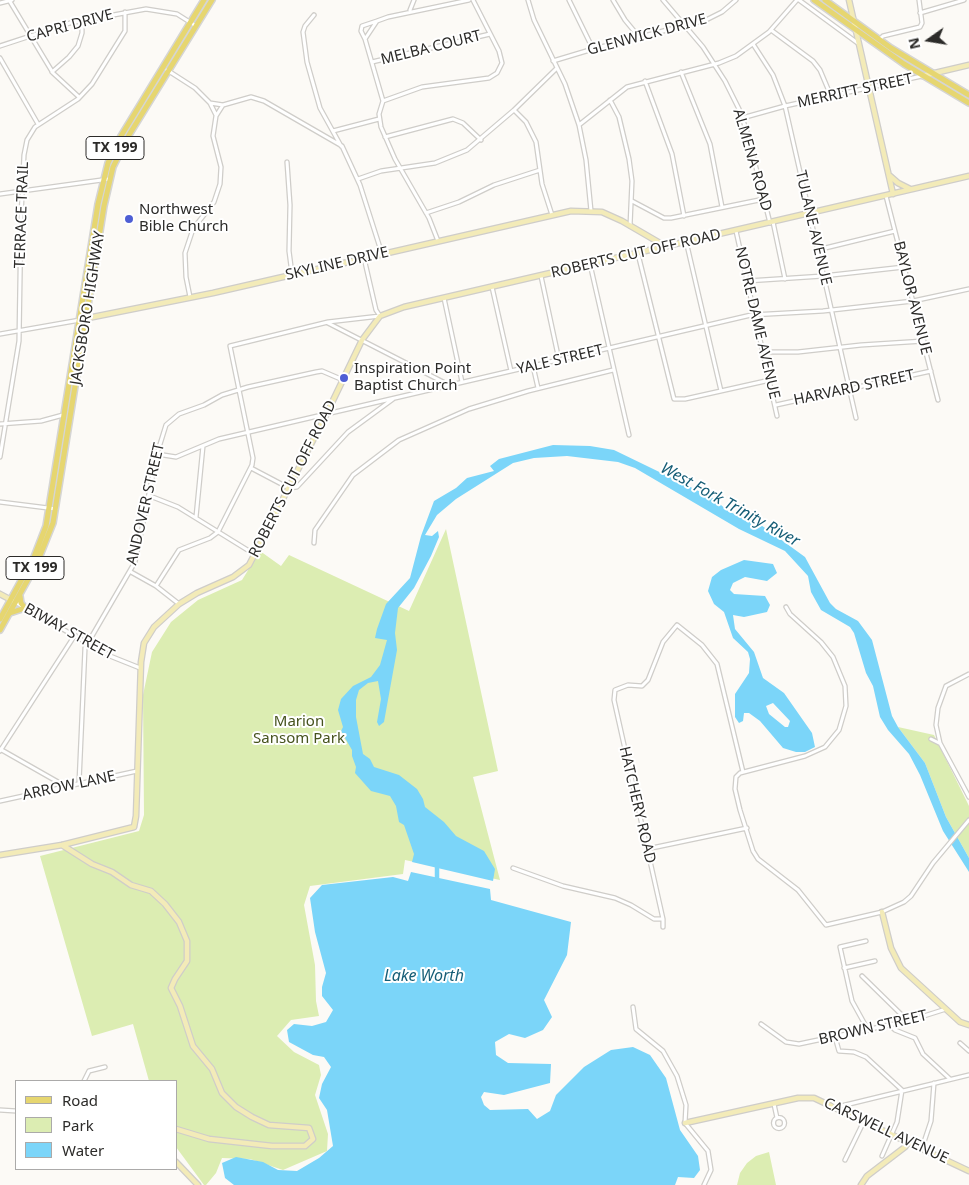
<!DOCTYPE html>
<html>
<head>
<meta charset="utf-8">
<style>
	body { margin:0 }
	#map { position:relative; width:969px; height:1185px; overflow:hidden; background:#fcfaf6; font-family:"Noto Sans",sans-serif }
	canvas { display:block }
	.legend { position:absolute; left:15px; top:1080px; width:162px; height:90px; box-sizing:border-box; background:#fff; border:1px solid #abaaa9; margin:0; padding:6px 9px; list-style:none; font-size:15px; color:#2c2b29 }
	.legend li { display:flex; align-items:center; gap:10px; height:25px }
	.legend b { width:25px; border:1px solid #abaaa9 }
	.north { position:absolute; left:904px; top:15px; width:50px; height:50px; -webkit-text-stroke:4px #fff; paint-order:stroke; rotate:257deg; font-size:14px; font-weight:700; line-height:20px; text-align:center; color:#2c2b29 }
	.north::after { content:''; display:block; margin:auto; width:18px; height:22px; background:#2c2b29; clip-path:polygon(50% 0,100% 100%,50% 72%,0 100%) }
</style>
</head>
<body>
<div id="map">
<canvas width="969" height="1185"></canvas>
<ul class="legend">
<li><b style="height:6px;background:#e6d670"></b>Road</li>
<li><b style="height:14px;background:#dcedb2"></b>Park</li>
<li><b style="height:14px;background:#7bd5f9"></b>Water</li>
</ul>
<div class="north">N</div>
</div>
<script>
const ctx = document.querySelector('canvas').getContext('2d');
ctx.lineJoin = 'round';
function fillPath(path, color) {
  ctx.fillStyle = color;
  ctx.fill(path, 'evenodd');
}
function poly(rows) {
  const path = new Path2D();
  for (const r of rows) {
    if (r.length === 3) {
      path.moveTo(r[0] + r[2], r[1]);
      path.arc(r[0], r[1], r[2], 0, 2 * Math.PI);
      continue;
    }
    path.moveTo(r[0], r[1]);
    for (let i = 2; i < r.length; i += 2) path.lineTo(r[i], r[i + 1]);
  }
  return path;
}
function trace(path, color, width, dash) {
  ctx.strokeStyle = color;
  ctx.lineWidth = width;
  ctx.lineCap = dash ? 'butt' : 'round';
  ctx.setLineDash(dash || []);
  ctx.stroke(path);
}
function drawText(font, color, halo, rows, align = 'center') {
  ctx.font = font + ' "Noto Sans",sans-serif';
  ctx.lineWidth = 4;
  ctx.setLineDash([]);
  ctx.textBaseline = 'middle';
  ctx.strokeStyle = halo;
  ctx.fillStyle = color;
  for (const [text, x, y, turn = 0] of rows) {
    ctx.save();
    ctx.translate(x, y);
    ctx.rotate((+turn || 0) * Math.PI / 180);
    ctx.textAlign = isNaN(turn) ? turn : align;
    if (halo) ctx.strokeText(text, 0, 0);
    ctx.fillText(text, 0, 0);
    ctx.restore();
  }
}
fillPath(poly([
	[446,529,498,771,473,777,500,880,405,860,403,874,310,886,304,905,315,965,316,1001,319,1016,291,1020,277,1036,294,1052,319,1065,321,1075,315,1095,328,1134,327,1151,283,1170,250,1159,222,1158,216,1173,206,1185,204,1185,176,1147,176,1081,149,1081,133,1024,92,1036,40,856,139,831,144,815,143,695,152,652,171,622,198,600,242,580,260,551,281,566,289,555,409,611],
	[898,727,934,735,969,806,969,858,946,817,925,763],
	[769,1152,776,1185,737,1185,740,1173,747,1163,756,1156]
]), '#dcedb2');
fillPath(poly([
	[553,445,590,446,614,450,713,498,729,512,754,520,805,557,830,603,836,609,858,621,872,640,892,716,898,727,925,763,946,817,969,858,969,872,943,831,920,775,909,754,888,730,880,717,873,686,866,673,854,633,850,627,821,610,811,592,808,576,785,551,739,529,635,468,618,462,567,456,534,458,513,463,456,499,437,515,425,535,432,536,438,531,439,537,431,556,414,588,398,608,395,633,397,650,384,722,379,726,377,722,381,699,378,681,368,683,359,690,356,700,356,717,363,754,370,759,374,767,399,775,417,789,423,799,425,807,444,822,456,836,484,851,495,869,493,881,412,862,414,854,404,825,399,822,396,806,390,796,371,791,355,773,356,767,352,756,352,750,341,731,343,727,338,710,341,699,353,686,371,677,380,665,387,640,375,638,377,629,386,604,410,578,421,536,434,501,456,488,467,478,494,471,490,466,499,459],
	[744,560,773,564,777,573,767,581,745,577,733,583,730,590,734,594,765,596,770,605,767,612,744,617,733,615,735,629,754,652,763,678,784,693,812,733,815,747,805,752,796,752,783,748,760,721,749,713,744,713,743,721,739,723,735,717,735,694,749,673,750,659,748,652,733,638,724,612,714,604,708,591,712,577,721,570],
	[773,703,790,721,788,727,785,727,769,714,766,706],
	[411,872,490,889,491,900,571,922,567,955,544,1000,552,1017,543,1030,525,1038,509,1034,495,1042,496,1055,508,1063,551,1064,550,1083,504,1095,484,1092,481,1097,484,1105,490,1110,528,1109,537,1119,550,1111,556,1095,584,1067,611,1050,633,1047,650,1055,666,1078,680,1130,698,1156,700,1170,694,1178,678,1177,675,1185,234,1185,225,1178,222,1163,236,1157,263,1162,278,1170,297,1171,319,1158,333,1146,327,1110,319,1098,322,1084,331,1067,324,1057,313,1055,289,1042,287,1030,294,1024,312,1026,326,1022,333,1010,322,996,322,987,326,973,315,932,310,898,322,885,393,877,408,881]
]), '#7bd5f9');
trace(poly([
	[437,881,437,864]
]), '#7bd5f9', 4.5);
const street = poly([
	[9,0,53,73,79,97],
	[528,0,534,20,565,84,579,125,586,160,591,211],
	[569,0,593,49],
	[613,0,625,20,639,37],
	[663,0,703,47,725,81,739,109,747,132,770,223],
	[799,0,859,44],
	[0,3,12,0],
	[410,10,414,0],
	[920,13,964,0],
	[314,15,305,26,303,32,307,62,320,108,341,146],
	[771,30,813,61,820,70,831,96],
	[365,39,361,31,362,26,377,21],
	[880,39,883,36,920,27,922,23,919,0],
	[753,44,773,75,785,106,856,418],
	[0,46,70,23,146,9,177,14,196,26],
	[0,58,38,124],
	[553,61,593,49,706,20,722,12,736,0],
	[372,62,490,34],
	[167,70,195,88,210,103,216,115],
	[52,72,69,57,78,46,82,33,82,20],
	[681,72,710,144,722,207],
	[645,81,672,154,684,216],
	[610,100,619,117,629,159,632,181,630,226],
	[383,101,422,87,489,78,497,73,502,63,499,51,473,0],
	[210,103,223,105,251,97,264,101,342,146,360,185,382,254],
	[514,110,526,122,536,142,542,184,552,215],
	[742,118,785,106,922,76],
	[579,125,627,87,719,63,736,56,769,32,797,0],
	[333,131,379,119],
	[385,137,453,119,463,123,481,140],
	[287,162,290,205,289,251,292,274],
	[358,179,381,171,435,163,467,150,514,110,557,68],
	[0,194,109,179],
	[886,196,938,400],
	[632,201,664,218,671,218,764,199],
	[426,213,459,202,494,185,540,170],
	[773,222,785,279],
	[736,231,777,416],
	[438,241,429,218,395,159,381,127,379,114,383,101,365,39,377,21,388,17,469,0],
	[686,241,721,391],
	[817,250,895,231],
	[638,254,674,399,685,399,770,380],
	[590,264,629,435],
	[541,276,559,360],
	[747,281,823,276,904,267],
	[492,287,511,371],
	[190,297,186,277,185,253,193,229,214,202,220,184,221,167,213,136,216,116,223,105],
	[444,298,462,382],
	[328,323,449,385],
	[0,334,80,320],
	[764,352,798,352,861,345,924,341],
	[533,366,538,388],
	[776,405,931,371],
	[0,424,41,421,63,415],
	[157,454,176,457,219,439,751,315,823,311,913,301,969,289],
	[0,457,19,341,21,217,24,155,27,140,35,127,78,99,92,84,125,31,125,12],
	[251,468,289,488,297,487,348,432,393,399],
	[150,496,178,507,254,554],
	[0,502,56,509],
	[196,517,203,446],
	[314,543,315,530,353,475,399,440,469,409,528,391,613,370],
	[131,572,156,586,179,604],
	[156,586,179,550,210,538,218,532,252,465,253,458,230,346,328,322,380,316,376,310,364,258],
	[15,602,110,656,140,668],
	[786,607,790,614,821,642,833,657,845,686,846,706,839,730,825,747,805,756,740,773,736,777,735,789,740,810,753,851,758,859,798,890,826,925,882,912,904,902,911,896,933,863,969,820],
	[969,674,946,686,938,708,936,725,940,743,969,797],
	[931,739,939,743],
	[0,749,65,786],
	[0,751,75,635],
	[79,783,85,648,135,562,157,454,166,425,179,414,204,405,222,395,248,387,316,372,322,371,343,380],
	[0,801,137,771],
	[647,849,747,828],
	[513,868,563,886,615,898,631,905,654,919,663,919],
	[663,927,663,919,614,700,615,690,628,685,642,686,648,680,663,642,677,625,702,645,717,664,743,772],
	[866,941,840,947,852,1001,868,1030],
	[844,968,875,961],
	[862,976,908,1021],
	[633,1007,636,1029,663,1051,677,1076,686,1105,685,1123,708,1151,711,1170,704,1185],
	[761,1024,786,1042,799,1044,908,1021,946,1009],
	[890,1025,895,1030,915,1038,923,1054,950,1079],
	[835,1037,839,1051,854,1052,866,1057,902,1090,897,1122,882,1156],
	[960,1043,969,1051],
	[84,1081,89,1071,105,1067],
	[774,1104,777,1118],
	[837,1107,969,1075],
	[0,1110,16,1111],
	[779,1123,5.5],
	[922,1148,931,1121,934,1083],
	[845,1160,864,1121]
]);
const secondary = poly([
	[849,0,893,194],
	[922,76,969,65],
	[890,176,898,183,910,189],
	[83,319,213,293,571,211,602,212,622,221,665,246],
	[0,594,15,602],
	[62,845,92,864,112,872,131,885,151,891,165,904,179,922,187,941,187,961,175,979,171,988,180,1006,193,1046,212,1069,222,1093,236,1107,252,1117,269,1125,309,1128,313,1139,305,1146,272,1146,209,1139,176,1129],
	[0,855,62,845,134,827,136,816,141,662,144,643,154,627,179,604,197,593,233,577,249,565,326,415,362,340,380,316,404,307,969,176],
	[882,912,891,948,901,968,960,1022,969,1025],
	[685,1123,798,1098,814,1098,969,1171],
	[176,1162,198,1185],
	[861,1185,867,1176,905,1147,909,1141]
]);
const primary = poly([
	[814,0,904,64,969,103],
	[825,0,891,48,969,95],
	[10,613,25,608,21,603,20,596],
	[0,619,34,557,46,526,98,204,108,163,121,136,204,0],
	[0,630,37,563,53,523,104,206,113,167,129,135,212,0]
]);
trace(street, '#cfcdc9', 5.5);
trace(secondary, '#cfcdc9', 7);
trace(primary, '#d5d5d4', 8);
trace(street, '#fff', 3);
trace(secondary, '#f3ebb8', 4.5);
trace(primary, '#e6d670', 5);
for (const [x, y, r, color] of [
	[129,219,5,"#4e5ed4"],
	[344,378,5,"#4e5ed4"]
]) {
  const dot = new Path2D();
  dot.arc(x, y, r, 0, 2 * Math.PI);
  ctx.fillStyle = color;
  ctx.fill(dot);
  trace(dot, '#fff', 2);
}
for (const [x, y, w] of [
	[115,148,58],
	[35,568,58]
]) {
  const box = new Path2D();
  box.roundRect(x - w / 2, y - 11.5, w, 23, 4);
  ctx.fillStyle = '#fff';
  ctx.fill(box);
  trace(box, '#2c2b29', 1);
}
drawText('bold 14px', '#2c2b29', null, [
	["TX 199",115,148],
	["TX 199",35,568]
]);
drawText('15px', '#2c2b29', '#fff', [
	["CAPRI DRIVE",70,26,-15],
	["GLENWICK DRIVE",647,35,-15],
	["MELBA COURT",431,48,-14],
	["MERRITT STREET",855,91,-12],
	["ALMENA ROAD",752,160,74],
	["TERRACE TRAIL",22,215,-88],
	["TULANE AVENUE",813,228,77],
	["ROBERTS CUT OFF ROAD",636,254,-13],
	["SKYLINE DRIVE",337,264,-13],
	["BAYLOR AVENUE",912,298,76],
	["JACKSBORO HIGHWAY",88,308,-81],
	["NOTRE DAME AVENUE",757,323,77],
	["YALE STREET",560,360,-13],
	["HARVARD STREET",854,388,-12],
	["ROBERTS CUT OFF ROAD",293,479,-63],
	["ANDOVER STREET",146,504,-77],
	["BIWAY STREET",69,632,29],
	["ARROW LANE",69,786,-12],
	["HATCHERY ROAD",637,805,77],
	["BROWN STREET",873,1028,-13],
	["CARSWELL AVENUE",886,1131,25]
]);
drawText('15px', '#2c2b29', '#fff', [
	["Northwest",139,210],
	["Bible Church",139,227],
	["Inspiration Point",354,369],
	["Baptist Church",354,386]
], 'left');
drawText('15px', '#46531d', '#fff', [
	["Marion",299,722],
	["Sansom Park",299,739]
]);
drawText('italic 16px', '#155d76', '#fff', [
	["West Fork Trinity River",730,505,29],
	["Lake Worth",424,976]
]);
</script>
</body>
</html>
